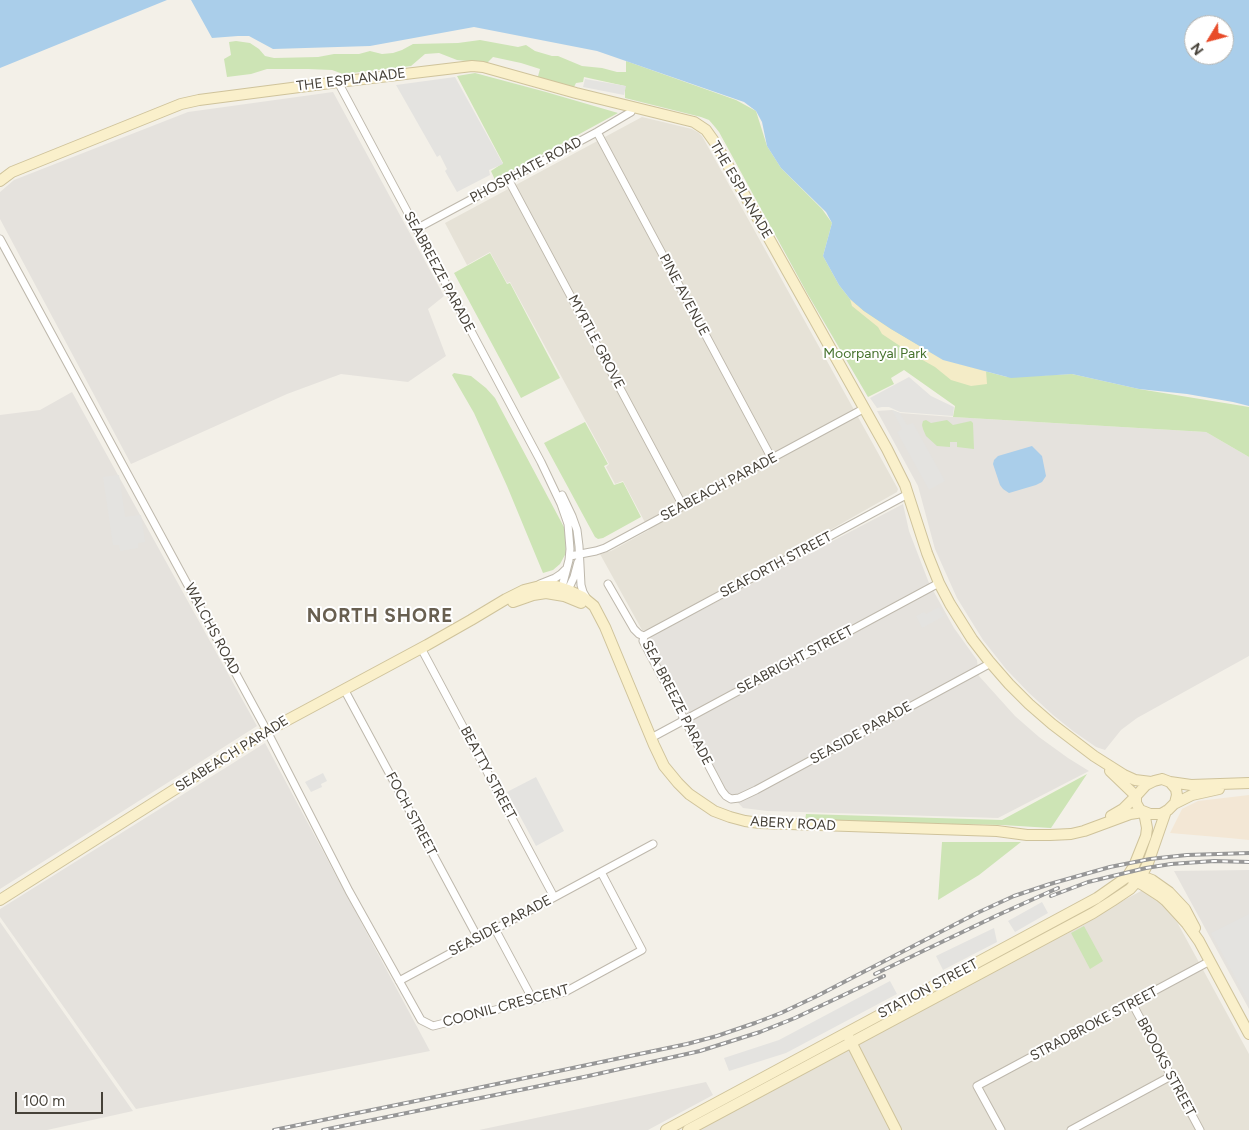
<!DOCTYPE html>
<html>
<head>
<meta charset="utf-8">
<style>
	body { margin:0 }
	#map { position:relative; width:1249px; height:1130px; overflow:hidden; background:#f3f0e8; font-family:Figtree,sans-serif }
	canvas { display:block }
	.north { position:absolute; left:1184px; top:15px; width:50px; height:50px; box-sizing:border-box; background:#fff; border:1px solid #b5b3af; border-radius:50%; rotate:233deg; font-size:14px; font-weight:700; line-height:20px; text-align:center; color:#464138 }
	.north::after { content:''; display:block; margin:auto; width:18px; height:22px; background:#e84c2a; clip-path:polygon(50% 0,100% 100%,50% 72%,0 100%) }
	.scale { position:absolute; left:15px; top:1092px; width:88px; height:22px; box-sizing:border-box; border:2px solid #464138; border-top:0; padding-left:6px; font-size:15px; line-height:18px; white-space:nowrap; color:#464138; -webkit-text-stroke:4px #fff; paint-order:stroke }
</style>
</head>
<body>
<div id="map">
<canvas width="1249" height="1130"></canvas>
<div class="north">N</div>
<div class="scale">100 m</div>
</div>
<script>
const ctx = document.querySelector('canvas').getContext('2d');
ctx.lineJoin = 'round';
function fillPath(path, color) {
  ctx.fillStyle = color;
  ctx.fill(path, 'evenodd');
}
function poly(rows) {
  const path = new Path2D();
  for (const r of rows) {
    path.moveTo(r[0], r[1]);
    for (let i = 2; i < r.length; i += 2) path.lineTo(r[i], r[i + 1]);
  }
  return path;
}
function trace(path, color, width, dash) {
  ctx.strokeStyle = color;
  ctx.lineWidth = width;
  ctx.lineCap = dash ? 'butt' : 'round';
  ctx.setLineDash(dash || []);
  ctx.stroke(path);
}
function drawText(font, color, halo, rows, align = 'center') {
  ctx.font = font + ' Figtree,sans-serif';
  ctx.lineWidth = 4;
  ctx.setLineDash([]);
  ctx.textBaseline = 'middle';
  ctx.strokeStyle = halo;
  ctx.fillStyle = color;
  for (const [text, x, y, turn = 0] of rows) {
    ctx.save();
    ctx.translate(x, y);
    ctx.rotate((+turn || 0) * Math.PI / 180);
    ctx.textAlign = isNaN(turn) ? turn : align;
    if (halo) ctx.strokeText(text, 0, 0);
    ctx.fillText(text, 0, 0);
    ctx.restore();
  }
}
fillPath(poly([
	[642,117,692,129,699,133,702,136,898,489,897,492,651,632,642,630,600,554,611,551,649,530,623,481,615,484,606,467,609,464,510,282,507,283,490,252,467,265,445,223],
	[1146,890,1161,903,1177,922,1249,1054,1249,1130,699,1130,771,1090,1141,891]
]), '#e6e2d7');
fillPath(poly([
	[1249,795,1249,840,1229,838,1170,833,1182,809,1198,801]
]), '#f3e7d5');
fillPath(poly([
	[333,92,444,296,428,309,446,356,408,382,341,374,287,394,131,464,0,219,0,192,14,180,188,112],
	[72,392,257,726,0,889,0,415,40,410],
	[892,410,900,413,953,417,1206,432,1249,457,1249,656,1137,718,1121,730,1105,750,1096,747,1073,731,1053,715,1028,692,1006,669,983,640,957,598,935,549,918,486,877,411],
	[903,504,909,531,929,583,954,628,977,660,979,676,1015,716,1039,737,1068,758,1089,771,998,818,767,811,743,808,725,789,647,645,648,638],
	[265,743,430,1051,136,1109,0,917,0,909],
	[1249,870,1249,1009,1174,871],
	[0,922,133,1111,47,1130,0,1130],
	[706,1082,713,1095,648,1130,479,1130]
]), '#e5e2dd');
fillPath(poly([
	[480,40,518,47,526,45,535,51,552,56,558,56,582,66,602,68,617,72,626,72,626,61,736,100,756,111,767,146,781,168,822,209,832,223,823,256,839,285,850,299,943,360,1007,377,1072,374,1139,389,1249,407,1249,457,1206,432,953,417,955,406,904,370,891,378,894,384,868,397,807,293,719,132,715,127,709,120,701,117,625,98,625,86,584,77,583,82,576,83,573,89,537,80,540,69,521,63,493,57,487,63,457,60,439,53,425,54,411,66,343,74,332,70,308,69,267,69,251,74,227,77,224,59,231,55,229,42,236,41,250,43,259,49,265,56,274,58,318,57,334,54,359,54,370,51,382,54,393,53,402,50,413,44,458,43],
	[475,73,546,92,618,113,495,180,491,171,503,163,457,76],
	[490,253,507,284,510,283,560,378,521,398,454,273],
	[454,373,471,376,486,388,495,398,565,529,566,553,560,564,553,570,543,573,507,486,474,413,452,375],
	[926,420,931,423,947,420,953,425,971,421,973,423,974,449,957,447,957,442,950,442,950,447,937,446,926,436,923,429,922,425,923,421],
	[585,422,608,464,604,466,614,485,623,482,641,517,603,538,598,539,595,537,544,443],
	[1087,774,1051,828,1002,825,805,821,806,814,1002,820],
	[942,842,1021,842,979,875,938,900],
	[1084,926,1103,961,1090,969,1071,933]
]), '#cde4b5');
fillPath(poly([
	[850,299,864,311,891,329,944,360,986,371,987,384,971,386,951,380,935,367,912,354,882,334,878,327,852,306]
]), '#f4ecc7');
fillPath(poly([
	[455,77,503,164,489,170,490,175,457,192,445,171,447,169,440,155,437,157,396,85],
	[585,79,626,86,624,95,583,87],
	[909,377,931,396,954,407,953,416,900,412,889,407,882,407,877,408,870,398],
	[892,410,900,413,907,425,913,423,945,481,929,490,897,432,902,429],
	[119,475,125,517,141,515,145,542,138,543,138,548,120,551,119,545,113,545,103,477],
	[939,607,944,616,922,628,916,616,924,612,926,614],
	[323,773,327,781,321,784,322,787,311,792,305,782],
	[536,777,564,831,536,846,507,792],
	[1042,902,1048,913,1015,932,1008,921],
	[1249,914,1249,1003,1211,933],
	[994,928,997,942,943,970,936,956],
	[890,981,897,994,786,1053,729,1071,724,1058,779,1040]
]), '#e4e3e0');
fillPath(poly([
	[0,0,167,0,0,68],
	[191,0,1249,0,1249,406,1233,402,1187,394,1139,389,1072,374,1011,378,943,360,891,329,864,311,850,299,839,285,823,256,832,223,826,212,781,168,767,146,762,122,756,111,744,102,597,51,474,27,370,46,273,49,249,36,238,36,212,38],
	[1194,25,1224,25,1224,55,1194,55],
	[1032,446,1042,456,1046,476,1042,482,1036,485,1009,493,1003,489,1000,485,993,464,994,460,998,456]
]), '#aaceea');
const street = poly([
	[338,82,541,462,561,504,568,524,570,549,569,560,562,587],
	[597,132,772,459],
	[508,179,683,506],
	[416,229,597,132,631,112,633,107],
	[0,239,267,731,349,891,421,1020,433,1026,565,992,642,950,601,872],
	[562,495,572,516,577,530,579,546,581,585,583,592,587,599],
	[570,556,596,551,605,548,865,408],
	[540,584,555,578,561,574,565,570],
	[608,584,634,629,639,634,644,636,643,641,722,791,726,796,731,799,739,798,756,790,991,663],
	[568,590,574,577,578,562],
	[644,636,908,494],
	[421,648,554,897],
	[344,689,478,938],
	[651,738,939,583],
	[495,929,533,1000],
	[399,981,653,844],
	[1132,1003,1200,1130],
	[1001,1130,977,1086,1210,961],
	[1071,1130,1171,1076]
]);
const secondary = poly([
	[0,181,12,172,181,104,199,100,338,82,472,66,483,67,576,93,694,122,706,130,716,144,887,449,905,485,927,553,939,583,950,604,972,639,989,661,1009,684,1029,704,1052,724,1094,756,1124,775,1135,780,1151,782],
	[513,602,533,595,546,593,564,596,581,603],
	[1110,771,1136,796],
	[1162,779,1170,782,1176,789,1177,795,1175,803,1168,810,1161,814,1150,814,1140,810,1136,803,1136,796,1146,785,1154,781,1162,779],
	[1170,782,1191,785,1249,783],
	[1174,804,1192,795,1219,789],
	[1111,816,1123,809,1135,797],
	[1136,877,1144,877,1152,880,1169,892,1185,909,1195,928],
	[1132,879,1143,885,1160,896,1166,901,1187,924,1199,941,1249,1034],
	[0,900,267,731,427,645,471,620,506,599,524,590,540,586,556,586,568,590,583,597,594,606,605,627,654,745,664,766,678,783,689,794,714,811,730,817,745,821,760,823,997,831,1027,835,1050,835,1071,834,1084,831,1130,814,1143,812],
	[849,1038,896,1130],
	[666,1130,1097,898,1127,877,1134,866,1146,836,1147,828,1144,812],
	[688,1130,1093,913,1112,901,1130,889,1141,877,1148,863,1166,811]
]);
trace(street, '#beb8ac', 9);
trace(secondary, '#cfc39b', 12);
trace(street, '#fff', 7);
trace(secondary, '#faf0cb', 10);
const rail = poly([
	[1051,896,1088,882,1146,868,1171,864,1214,861,1249,862],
	[875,974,998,915,1058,888],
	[274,1130,411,1102,687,1044,717,1036,755,1023,781,1013,817,996,977,913,1014,896,1050,884,1110,867,1150,859,1187,855,1249,853],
	[323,1130,584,1077,700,1051,760,1032,795,1018,884,976]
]);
trace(rail, '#979797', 4);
trace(rail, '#fff', 2, [5.5]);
drawText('14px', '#464138', '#fff', [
	["THE ESPLANADE",351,80,-7],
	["PHOSPHATE ROAD",526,170,-28],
	["THE ESPLANADE",741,190,60],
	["SEABREEZE PARADE",439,272,62],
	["PINE AVENUE",684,295,62],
	["MYRTLE GROVE",596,342,62],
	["SEABEACH PARADE",719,487,-28],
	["SEAFORTH STREET",776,565,-28],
	["WALCHS ROAD",212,629,62],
	["SEABRIGHT STREET",795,660,-28],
	["SEA BREEZE PARADE",677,703,63],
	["SEASIDE PARADE",861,733,-29],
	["SEABEACH PARADE",232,754,-32],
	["BEATTY STREET",488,773,62],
	["FOCH STREET",411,814,62],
	["ABERY ROAD",793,824,3],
	["SEASIDE PARADE",500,926,-28],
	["STATION STREET",928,989,-28],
	["COONIL CRESCENT",506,1006,-15],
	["STRADBROKE STREET",1094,1024,-28],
	["BROOKS STREET",1166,1067,62]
]);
drawText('14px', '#47732f', '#fff', [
	["Moorpanyal Park",875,354]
]);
ctx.letterSpacing = '1px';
drawText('bold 19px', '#685f50', '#fff', [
	["NORTH SHORE",380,616]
]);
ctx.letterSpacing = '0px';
</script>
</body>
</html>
